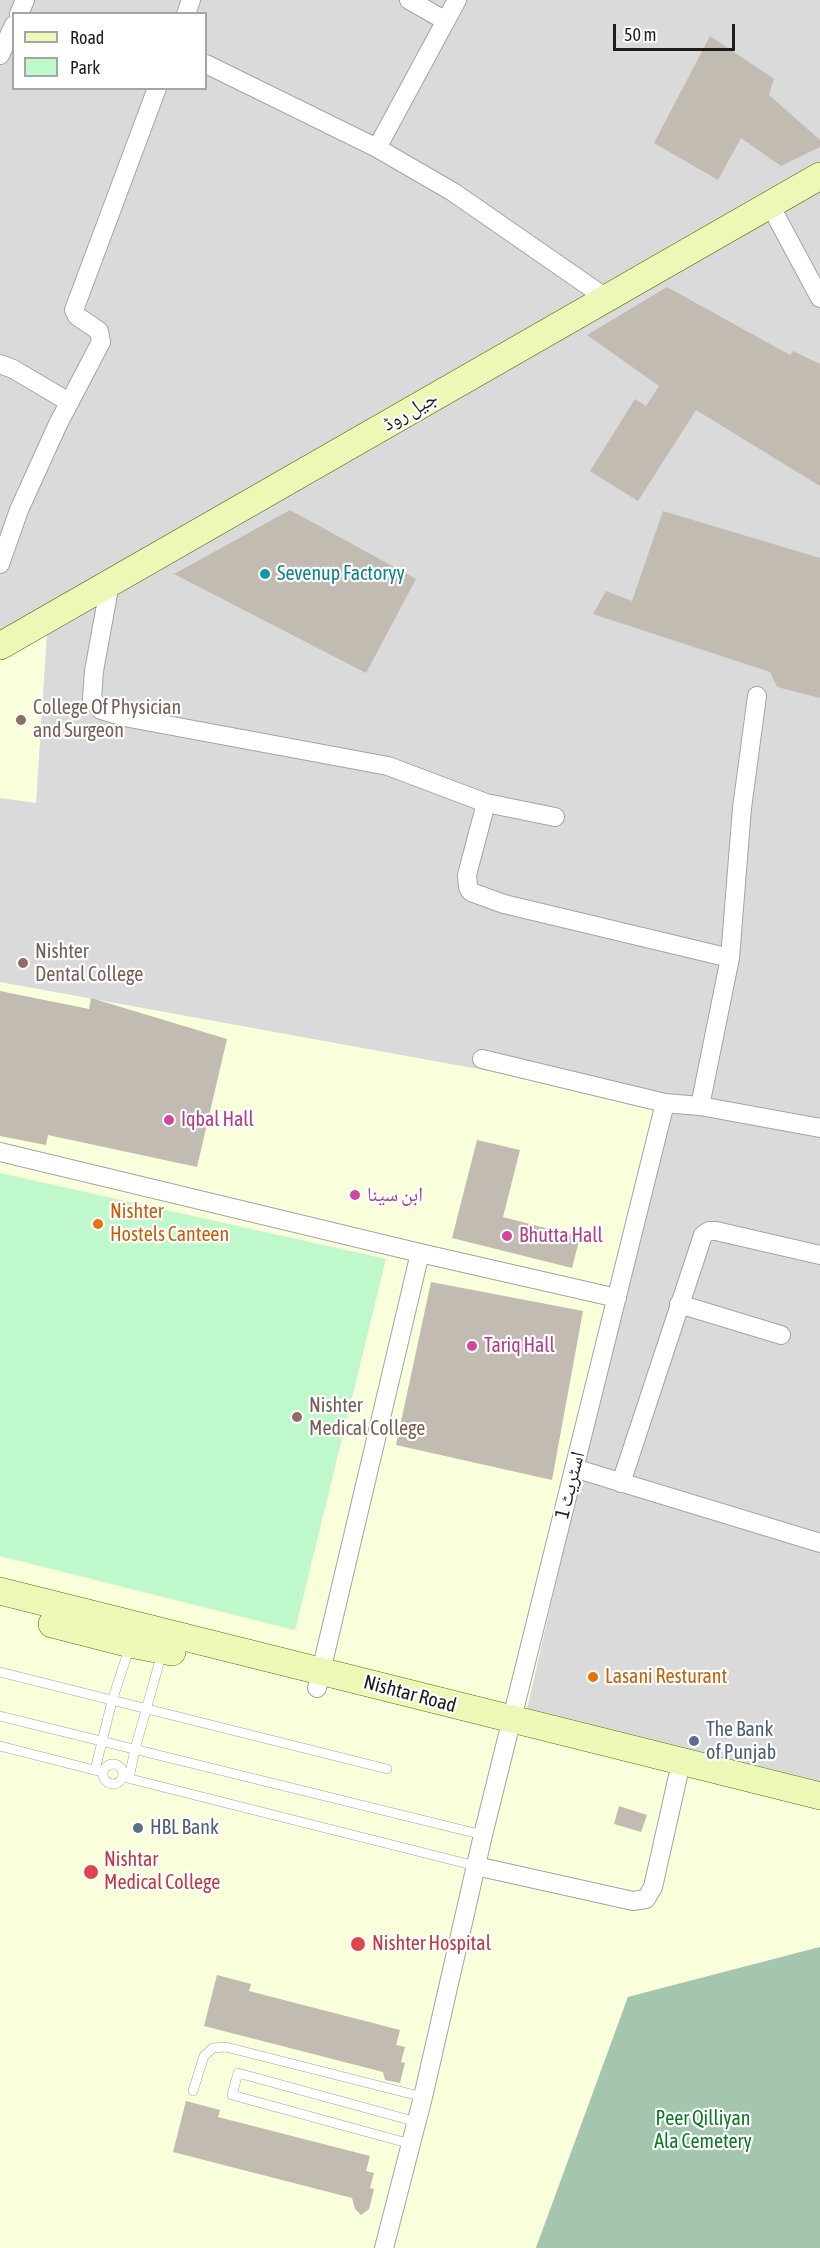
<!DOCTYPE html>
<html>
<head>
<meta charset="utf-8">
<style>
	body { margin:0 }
	#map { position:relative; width:820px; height:2248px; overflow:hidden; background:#eeece2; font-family:"Asap Condensed",sans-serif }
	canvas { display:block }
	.legend { position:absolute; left:12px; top:12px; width:195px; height:78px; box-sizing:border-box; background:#fff; border:2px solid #a5a5a5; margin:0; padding:8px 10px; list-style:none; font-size:18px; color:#1d1d1d }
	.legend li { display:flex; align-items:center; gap:12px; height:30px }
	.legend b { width:30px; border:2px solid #a5a5a5 }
	.scale { position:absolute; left:613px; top:24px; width:122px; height:27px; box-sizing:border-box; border:3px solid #1d1d1d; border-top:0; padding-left:8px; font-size:18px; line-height:21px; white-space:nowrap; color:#1d1d1d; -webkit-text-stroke:4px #fff; paint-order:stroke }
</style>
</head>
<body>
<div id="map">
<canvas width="820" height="2248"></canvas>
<ul class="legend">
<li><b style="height:8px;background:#ecf8b6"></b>Road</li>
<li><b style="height:16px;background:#bff8cb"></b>Park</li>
</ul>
<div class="scale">50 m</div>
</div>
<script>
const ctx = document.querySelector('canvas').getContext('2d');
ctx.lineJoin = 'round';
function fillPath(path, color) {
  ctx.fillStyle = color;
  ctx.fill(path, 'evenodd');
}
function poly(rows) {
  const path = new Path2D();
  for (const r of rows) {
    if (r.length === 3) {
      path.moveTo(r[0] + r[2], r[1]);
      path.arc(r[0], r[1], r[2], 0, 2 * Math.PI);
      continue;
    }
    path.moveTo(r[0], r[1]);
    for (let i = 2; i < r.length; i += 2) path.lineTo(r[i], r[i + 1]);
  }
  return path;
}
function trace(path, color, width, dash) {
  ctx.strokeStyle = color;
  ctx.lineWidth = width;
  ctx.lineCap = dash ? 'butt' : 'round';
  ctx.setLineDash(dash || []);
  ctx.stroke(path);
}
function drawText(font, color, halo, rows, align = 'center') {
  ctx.font = font + ' "Asap Condensed","Noto Naskh Arabic",sans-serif';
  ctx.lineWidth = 4.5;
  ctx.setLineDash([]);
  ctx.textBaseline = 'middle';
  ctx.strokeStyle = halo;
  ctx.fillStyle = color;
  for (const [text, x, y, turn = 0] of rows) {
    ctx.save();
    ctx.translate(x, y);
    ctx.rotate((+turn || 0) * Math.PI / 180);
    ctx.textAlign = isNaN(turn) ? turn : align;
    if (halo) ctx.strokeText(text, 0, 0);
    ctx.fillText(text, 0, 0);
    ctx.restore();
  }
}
fillPath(poly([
	[0,0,820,0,820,2248,0,2248],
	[14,14,206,14,206,88,14,88]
]), '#dbdada');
fillPath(poly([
	[48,617,36,803,0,798,0,643],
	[0,982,665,1103,522,1731,820,1805,820,1947,628,1997,536,2248,0,2248]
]), '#faffdb');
fillPath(poly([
	[820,1947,820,2248,536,2248,628,1997]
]), '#a4c6ae');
fillPath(poly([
	[0,1173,386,1259,295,1630,0,1556]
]), '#bff8cb');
fillPath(poly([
	[710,36,774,79,769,95,820,140,820,147,781,166,741,138,718,180,654,143],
	[667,287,790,355,793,351,820,364,820,486,696,410,638,501,590,471,635,399,646,406,659,386,587,335],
	[290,510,416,579,366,673,174,574],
	[663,511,820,558,820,698,777,687,770,672,593,614,606,591,632,601],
	[0,991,89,1009,91,998,227,1039,197,1167,48,1135,46,1145,0,1136],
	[477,1140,520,1150,503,1217,580,1237,572,1268,452,1238],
	[431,1282,583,1311,552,1480,396,1445],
	[619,1806,647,1815,641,1832,614,1824],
	[217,1975,251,1984,249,1991,400,2030,396,2045,405,2047,401,2062,405,2063,400,2083,385,2080,383,2072,204,2026],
	[186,2101,220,2110,218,2117,370,2156,366,2171,374,2173,370,2188,374,2189,369,2209,361,2215,355,2209,352,2198,173,2152]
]), '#c2bbb2');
const lane = poly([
	[0,1672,387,1769],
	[0,1716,483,1835],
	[0,1746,102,1772],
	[113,1774,10],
	[95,1770,112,1701,130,1646],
	[123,1777,476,1866],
	[129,1778,135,1749,162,1653],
	[193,2091,204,2056,213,2048,226,2047,423,2097],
	[411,2144,232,2095,238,2073,417,2122]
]);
const street = poly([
	[409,0,446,21],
	[19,14,25,0],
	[186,14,191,0],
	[0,55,14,25],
	[206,64,377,148,453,192,606,298],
	[377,148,457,0],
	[770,205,820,298],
	[0,364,13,369,69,402],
	[0,564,19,510,58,424,101,342,99,331,77,316,74,310,157,88],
	[110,583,94,671,92,699,101,710,124,717,388,766,486,803,555,817],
	[486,803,467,875,468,887,471,892,504,904,730,958],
	[482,1059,665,1103,700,1106,820,1128],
	[700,1106,730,958,742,808,757,696],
	[0,1152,420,1253,617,1298],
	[679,1304,781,1335],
	[574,1468,820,1543],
	[621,1483,703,1235,709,1231,716,1231,820,1255],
	[317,1688,420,1253],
	[476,1866,633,1901,646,1899,653,1887,678,1776],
	[384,2248,423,2097,483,1835,665,1103]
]);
const secondary = poly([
	[0,646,820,176],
	[0,1591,820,1796],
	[52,1624,130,1644,172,1652]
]);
trace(lane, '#a4a4a4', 10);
trace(street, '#a4a4a4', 20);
trace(secondary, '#577106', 28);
trace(lane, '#fff', 9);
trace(street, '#fff', 18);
trace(secondary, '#ecf8b6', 27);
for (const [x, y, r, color] of [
	[265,574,6,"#0f9aa8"],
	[21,720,6,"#8d6e63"],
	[23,963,6,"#8d6e63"],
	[169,1120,6,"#d1479c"],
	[355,1195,6,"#d1479c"],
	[98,1224,6,"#e8710a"],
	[507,1236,6,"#d1479c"],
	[472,1346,6,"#d1479c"],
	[297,1417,6,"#8d6e63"],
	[593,1677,6,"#e8710a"],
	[694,1741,6,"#5c6f8a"],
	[138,1828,6,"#5c6f8a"],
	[91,1872,8,"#e0444e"],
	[358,1944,8,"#e0444e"]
]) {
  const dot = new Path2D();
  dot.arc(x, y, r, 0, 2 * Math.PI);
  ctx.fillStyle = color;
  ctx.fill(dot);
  trace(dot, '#fff', 2);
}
drawText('20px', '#1d1d1d', '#fff', [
	["جیل روڈ",410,411,-30],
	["اسٹریٹ 1",570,1485,-76],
	["Nishtar Road",410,1694,15]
]);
drawText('20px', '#0d838f', '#fff', [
	["Sevenup Factoryy",277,574]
], 'left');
drawText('20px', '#785e54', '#fff', [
	["College Of Physician",33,708],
	["and Surgeon",33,731],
	["Nishter",35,952],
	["Dental College",35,975],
	["Nishter",309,1406],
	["Medical College",309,1429]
], 'left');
drawText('20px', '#b23c85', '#fff', [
	["Iqbal Hall",181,1120],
	["ابن سینا",367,1195],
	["Bhutta Hall",519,1236],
	["Tariq Hall",484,1346]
], 'left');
drawText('20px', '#c56008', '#fff', [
	["Nishter",110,1212],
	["Hostels Canteen",110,1235],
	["Lasani Resturant",605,1677]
], 'left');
drawText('20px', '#4e5e75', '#fff', [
	["The Bank",706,1730],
	["of Punjab",706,1753],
	["HBL Bank",150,1828]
], 'left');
drawText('20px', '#be3a42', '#fff', [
	["Nishtar",104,1860],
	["Medical College",104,1883],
	["Nishter Hospital",372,1944]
], 'left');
drawText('20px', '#0c7924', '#fff', [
	["Peer Qilliyan",703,2119],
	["Ala Cemetery",703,2142]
]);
</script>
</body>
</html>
